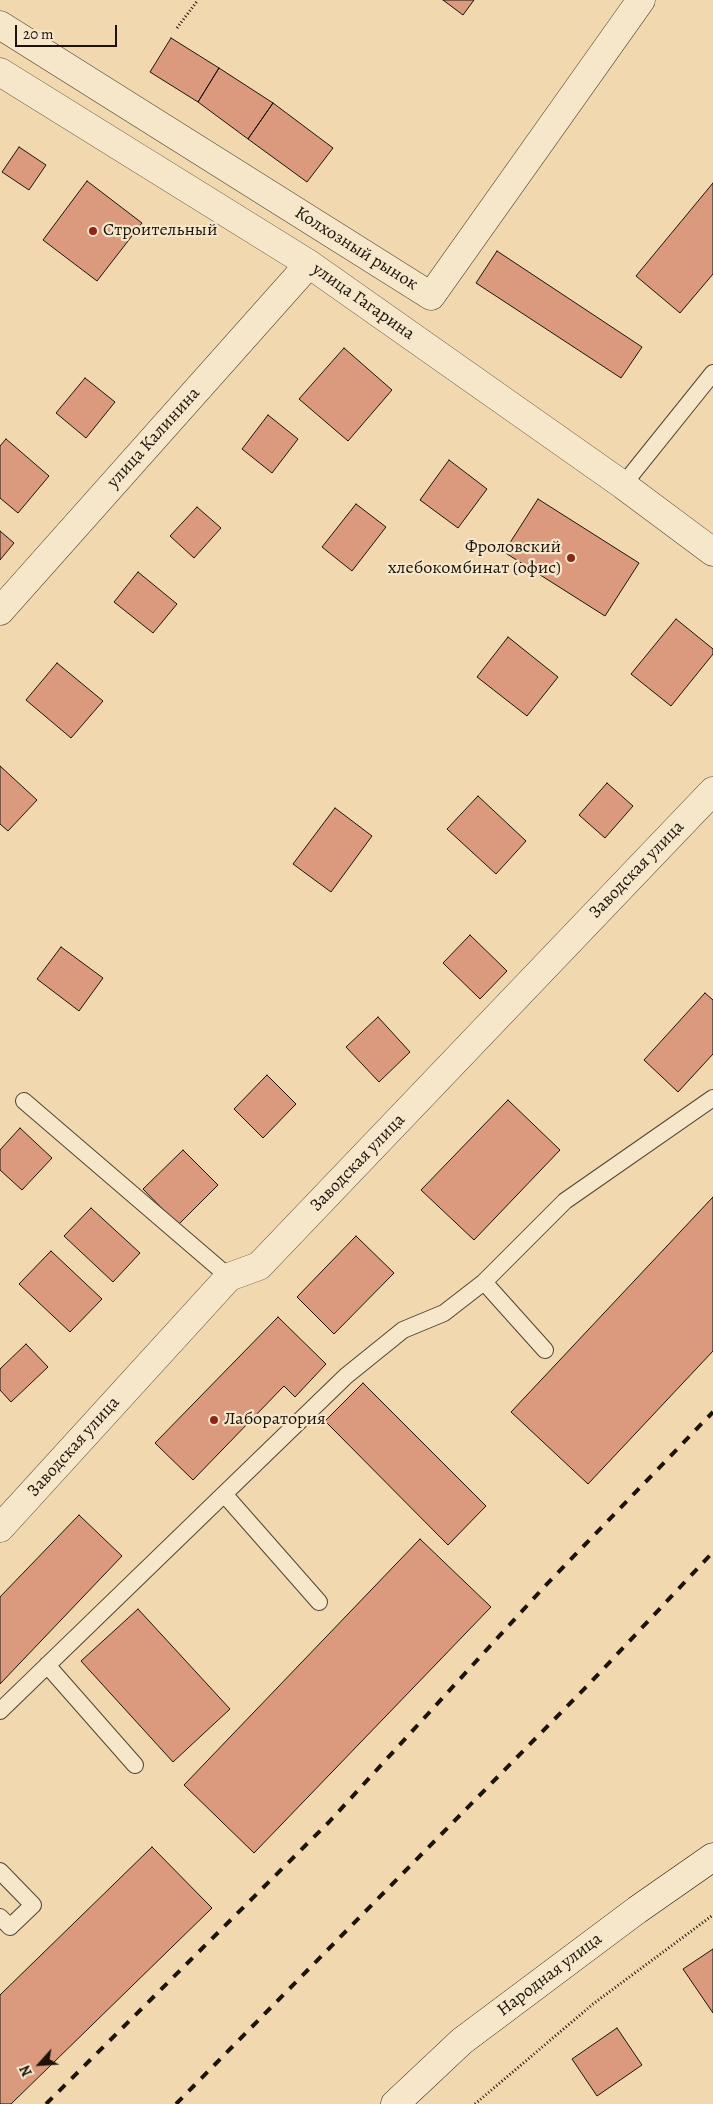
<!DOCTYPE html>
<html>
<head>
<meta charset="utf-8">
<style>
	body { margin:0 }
	#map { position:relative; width:713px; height:2104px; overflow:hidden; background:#f1d8ae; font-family:Alegreya,serif }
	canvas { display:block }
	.north { position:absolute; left:15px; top:2039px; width:50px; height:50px; -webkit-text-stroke:4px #f6e6ca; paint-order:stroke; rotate:244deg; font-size:14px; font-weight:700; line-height:20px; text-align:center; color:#1c140c }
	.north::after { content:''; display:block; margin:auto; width:18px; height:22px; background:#1c140c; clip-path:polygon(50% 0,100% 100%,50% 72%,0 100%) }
	.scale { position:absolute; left:15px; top:25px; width:102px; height:22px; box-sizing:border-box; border:2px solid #1c140c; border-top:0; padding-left:6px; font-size:15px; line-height:18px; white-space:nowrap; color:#1c140c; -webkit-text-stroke:4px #f6e6ca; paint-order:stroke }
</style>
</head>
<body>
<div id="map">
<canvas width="713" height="2104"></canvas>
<div class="north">N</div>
<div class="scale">20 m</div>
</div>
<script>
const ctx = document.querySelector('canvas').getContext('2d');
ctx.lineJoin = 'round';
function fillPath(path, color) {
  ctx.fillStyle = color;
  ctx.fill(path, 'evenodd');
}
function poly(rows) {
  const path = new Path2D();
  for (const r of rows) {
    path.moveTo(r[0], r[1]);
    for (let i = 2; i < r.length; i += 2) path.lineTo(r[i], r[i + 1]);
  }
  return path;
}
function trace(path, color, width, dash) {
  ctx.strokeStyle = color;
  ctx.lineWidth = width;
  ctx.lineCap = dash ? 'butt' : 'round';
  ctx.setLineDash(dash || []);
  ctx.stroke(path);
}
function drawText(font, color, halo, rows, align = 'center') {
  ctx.font = font + ' Alegreya,serif';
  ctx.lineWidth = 4.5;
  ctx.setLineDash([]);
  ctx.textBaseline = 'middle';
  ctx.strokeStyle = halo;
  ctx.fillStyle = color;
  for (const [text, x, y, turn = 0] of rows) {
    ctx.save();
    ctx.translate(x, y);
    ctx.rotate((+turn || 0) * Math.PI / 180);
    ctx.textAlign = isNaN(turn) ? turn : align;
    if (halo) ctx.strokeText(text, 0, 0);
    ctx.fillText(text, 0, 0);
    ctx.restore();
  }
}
const building = poly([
	[443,0,474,0,463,15,443,0],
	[171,38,219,68,198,102,150,72,171,38],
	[219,68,273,103,248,139,198,102,219,68],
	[273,103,333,148,307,182,248,139,273,103],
	[19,147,46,165,29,190,2,172,19,147],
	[87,181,142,223,97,281,43,240,87,181],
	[713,183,713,274,680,313,636,276,713,183],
	[497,251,642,347,621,378,476,283,497,251],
	[344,348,392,390,348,441,299,399,344,348],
	[85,378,115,402,86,438,56,413,85,378],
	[268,415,298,439,272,473,242,449,268,415],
	[6,439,49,476,18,513,0,498,0,446,6,439],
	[449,460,487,489,458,528,420,500,449,460],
	[538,499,639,563,605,616,504,552,538,499],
	[356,504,386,527,352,571,322,547,356,504],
	[197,507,221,528,194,558,170,536,197,507],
	[0,531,14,543,0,560,0,531],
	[138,572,177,604,153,633,114,602,138,572],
	[676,619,713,649,713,654,671,706,631,674,676,619],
	[508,637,558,677,527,716,477,677,508,637],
	[57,663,103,701,71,738,26,700,57,663],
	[0,766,37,800,8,831,0,824,0,766],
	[607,783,633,806,605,838,579,815,607,783],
	[478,796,526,841,496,874,447,829,478,796],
	[335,808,372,836,331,892,293,864,335,808],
	[470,935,507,971,480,999,443,963,470,935],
	[61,947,103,978,79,1011,37,979,61,947],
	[705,993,713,1000,713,1054,678,1092,644,1060,705,993],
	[378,1017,410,1052,379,1082,346,1047,378,1017],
	[267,1075,296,1104,263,1138,234,1109,267,1075],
	[508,1100,560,1150,474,1240,421,1190,508,1100],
	[20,1128,52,1158,22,1190,0,1170,0,1150,20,1128],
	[183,1150,218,1185,178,1225,143,1189,183,1150],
	[713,1197,713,1351,588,1484,511,1412,713,1197],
	[91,1208,140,1253,113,1282,64,1236,91,1208],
	[356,1236,394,1273,334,1334,297,1297,356,1236],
	[51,1251,102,1299,70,1332,19,1284,51,1251],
	[278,1317,326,1364,295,1397,284,1386,193,1480,155,1443,278,1317],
	[26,1344,48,1367,11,1402,0,1390,0,1369,26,1344],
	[363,1383,486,1506,448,1545,325,1421,363,1383],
	[79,1515,122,1556,0,1684,0,1597,79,1515],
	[420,1539,491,1607,254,1853,184,1785,420,1539],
	[138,1609,230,1709,173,1762,81,1661,138,1609],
	[152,1847,212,1908,11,2104,0,2104,0,1995,152,1847],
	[713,1949,713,2013,683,1969,713,1949],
	[617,2028,642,2065,597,2096,572,2059,617,2028]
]);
fillPath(building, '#db9a7e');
trace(building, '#1c140c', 1);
const lane = poly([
	[623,485,713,373],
	[24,1101,229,1277],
	[484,1282,545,1350],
	[224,1494,319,1602],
	[47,1665,135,1765],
	[0,1711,346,1376,403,1330,444,1313,484,1282,565,1201,713,1098],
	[0,1871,33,1905,10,1927,0,1917]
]);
const street = poly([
	[0,25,431,296,641,0],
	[0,72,309,264,623,485,713,552],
	[0,611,309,264],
	[0,1528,229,1277,259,1266,713,791]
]);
const secondary = poly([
	[395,2104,462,2041,637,1910,713,1857]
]);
trace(lane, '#514534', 18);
trace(street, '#514534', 29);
trace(secondary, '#1c140c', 29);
trace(poly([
	[177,28,198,0],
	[475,2104,593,2004,713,1915]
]), '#1c140c', 3, [1, 2.5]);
trace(lane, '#f6e6ca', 16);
trace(street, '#f6e6ca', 28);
trace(secondary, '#f6e6ca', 28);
trace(poly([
	[46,2104,329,1822,545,1586,713,1412],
	[176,2104,591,1682,713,1552]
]), '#1c140c', 4, [9, 9]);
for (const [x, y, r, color] of [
	[93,231,5,"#8f2418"],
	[571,558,5,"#8f2418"],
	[214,1420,5,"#8f2418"]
]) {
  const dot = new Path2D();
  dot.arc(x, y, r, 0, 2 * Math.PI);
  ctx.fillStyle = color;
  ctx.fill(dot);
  trace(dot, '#f6e6ca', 2);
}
drawText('18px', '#1c140c', '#f6e6ca', [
	["Строительный",103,231],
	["Фроловский",561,548,"right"],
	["хлебокомбинат (офис)",561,569,"right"],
	["Лаборатория",224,1420]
], 'left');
drawText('18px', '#1c140c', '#f6e6ca', [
	["Колхозный рынок",356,249,32],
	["улица Гагарина",363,302,35],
	["улица Калинина",154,438,-48],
	["Заводская улица",637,870,-46],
	["Заводская улица",358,1163,-46],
	["Заводская улица",74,1447,-48],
	["Народная улица",550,1975,-37]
]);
</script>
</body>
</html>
